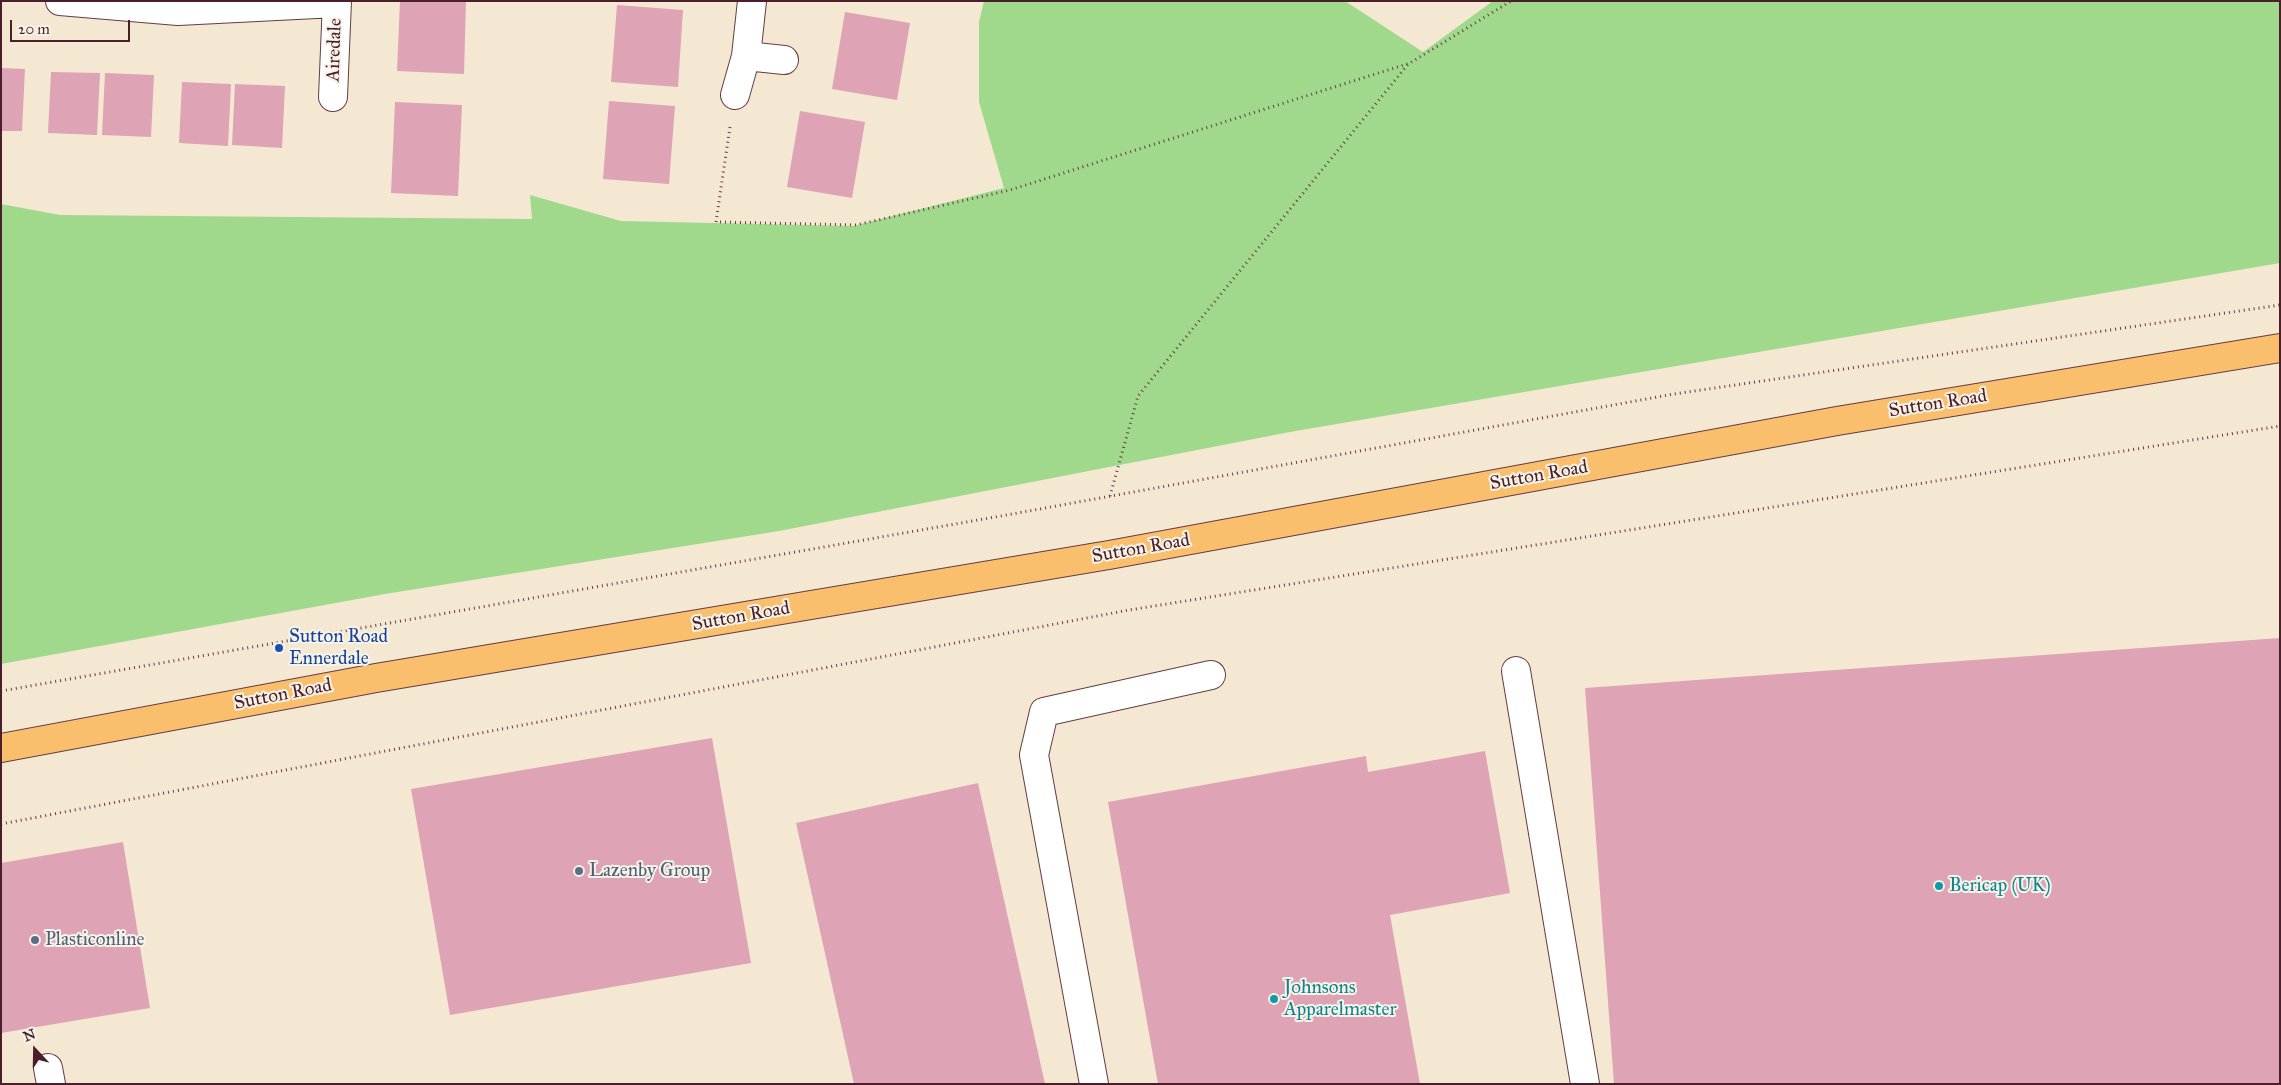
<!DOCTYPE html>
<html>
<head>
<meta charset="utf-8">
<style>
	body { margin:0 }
	#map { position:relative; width:2281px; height:1085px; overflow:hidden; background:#f4e8d3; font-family:"IM FELL Great Primer",serif }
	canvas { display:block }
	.frame { position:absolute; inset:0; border:2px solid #4a1f2b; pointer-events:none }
	.north { position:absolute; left:10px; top:1025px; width:50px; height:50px; -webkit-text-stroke:4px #f7f3e8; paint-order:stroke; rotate:339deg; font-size:14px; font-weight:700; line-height:20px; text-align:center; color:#4a1f2b }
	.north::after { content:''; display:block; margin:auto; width:18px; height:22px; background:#4a1f2b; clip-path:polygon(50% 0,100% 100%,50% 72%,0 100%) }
	.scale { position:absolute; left:10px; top:20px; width:120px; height:22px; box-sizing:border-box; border:2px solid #4a1f2b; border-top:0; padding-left:6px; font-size:15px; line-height:18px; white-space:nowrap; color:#4a1f2b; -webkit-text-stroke:4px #f7f3e8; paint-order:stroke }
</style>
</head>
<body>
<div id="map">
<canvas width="2281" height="1085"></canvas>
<div class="frame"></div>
<div class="north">N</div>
<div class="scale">20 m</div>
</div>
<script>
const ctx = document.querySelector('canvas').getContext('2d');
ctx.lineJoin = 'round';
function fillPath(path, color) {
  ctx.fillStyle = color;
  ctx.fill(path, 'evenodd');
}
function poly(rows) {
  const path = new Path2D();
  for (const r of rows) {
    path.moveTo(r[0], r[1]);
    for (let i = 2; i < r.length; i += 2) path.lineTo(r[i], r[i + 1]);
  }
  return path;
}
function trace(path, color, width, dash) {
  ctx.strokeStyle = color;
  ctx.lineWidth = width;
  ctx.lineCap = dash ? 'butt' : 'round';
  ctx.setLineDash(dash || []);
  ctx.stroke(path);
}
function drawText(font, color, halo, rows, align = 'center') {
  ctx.font = font + ' "IM FELL Great Primer",serif';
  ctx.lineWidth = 4;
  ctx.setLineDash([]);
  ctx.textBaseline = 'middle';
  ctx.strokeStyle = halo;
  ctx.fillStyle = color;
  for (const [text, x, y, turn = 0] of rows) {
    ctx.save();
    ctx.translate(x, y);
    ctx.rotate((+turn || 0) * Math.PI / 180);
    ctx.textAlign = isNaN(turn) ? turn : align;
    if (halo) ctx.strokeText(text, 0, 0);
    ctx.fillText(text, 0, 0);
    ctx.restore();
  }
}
fillPath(poly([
	[984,1,1345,1,1423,52,1493,1,2280,1,2280,263,1290,432,779,531,385,594,1,664,1,204,60,215,532,219,530,195,621,221,853,226,1004,188,979,102,979,22]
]), '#a0d98c');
fillPath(poly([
	[400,1,466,1,464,74,397,71],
	[617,5,683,10,678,87,611,82],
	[845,12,910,23,897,100,832,89],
	[1,68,25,69,22,131,1,131],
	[51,72,100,73,97,135,48,133],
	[105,73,154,75,151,137,102,135],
	[182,82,231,84,228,146,179,143],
	[235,84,285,86,282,148,232,145],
	[609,101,675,106,669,184,603,179],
	[395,102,462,105,458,196,391,193],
	[800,111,865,122,852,198,787,187],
	[2280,638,2280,1084,1614,1084,1585,688],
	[712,738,751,963,450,1015,411,789],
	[1485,751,1510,893,1390,915,1420,1084,1158,1084,1108,802,1366,756,1368,772],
	[978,783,1045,1084,854,1084,796,823],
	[123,842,150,1008,1,1033,1,863]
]), '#dfa3b6');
const minor = poly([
	[60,1,178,11,336,3],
	[746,56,784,60],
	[735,95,746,56,752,1],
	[333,97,337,1],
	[1516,671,1585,1084],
	[48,1068,51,1084],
	[1094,1084,1034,755,1044,712,1211,675]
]);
const highway = poly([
	[1,748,376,678,1109,555,1837,421,2280,348]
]);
trace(minor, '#643d44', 30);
trace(highway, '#643d44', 30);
trace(poly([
	[730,127,716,222,856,225,1010,190,1410,63,1511,1],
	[1110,496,1138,396,1409,63],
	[1,691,1001,516,1674,394,2280,305],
	[1,824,1129,610,2280,426]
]), '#643d44', 3, [1, 4]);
trace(minor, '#fff', 28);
trace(highway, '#f9bf6d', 28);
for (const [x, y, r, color] of [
	[279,648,5,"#1a4fb4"],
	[579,871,5,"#5c6f8a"],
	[1939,886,5,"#0f9aa8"],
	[35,940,5,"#5c6f8a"],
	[1274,999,5,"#0f9aa8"]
]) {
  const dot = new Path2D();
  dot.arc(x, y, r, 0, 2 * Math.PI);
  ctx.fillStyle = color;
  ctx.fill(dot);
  trace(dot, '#f7f3e8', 2);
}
drawText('19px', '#4a1f2b', '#f7f3e8', [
	["Airedale",335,50,-88],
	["Sutton Road",1938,404,-9],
	["Sutton Road",1539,476,-10],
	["Sutton Road",1141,549,-10],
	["Sutton Road",741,617,-10],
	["Sutton Road",283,695,-11]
]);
drawText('19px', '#164399', '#f7f3e8', [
	["Sutton Road",289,637],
	["Ennerdale",289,659]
], 'left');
drawText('19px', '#4e5e75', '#f7f3e8', [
	["Lazenby Group",589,871],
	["Plasticonline",45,940]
], 'left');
drawText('19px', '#0d838f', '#f7f3e8', [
	["Bericap (UK)",1949,886],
	["Johnsons",1284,988],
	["Apparelmaster",1284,1010]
], 'left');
</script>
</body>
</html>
